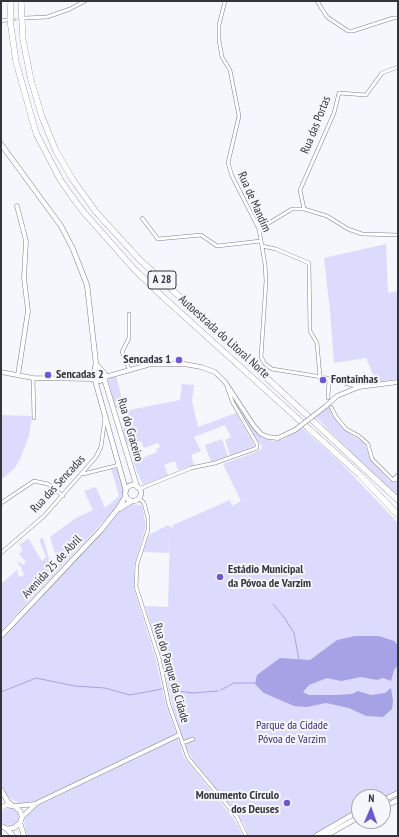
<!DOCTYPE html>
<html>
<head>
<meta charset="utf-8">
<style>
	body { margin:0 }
	#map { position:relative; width:399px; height:837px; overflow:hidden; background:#f6f6fd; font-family:"PT Sans Narrow",sans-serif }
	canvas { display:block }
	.frame { position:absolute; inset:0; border:2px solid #34343b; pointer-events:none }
	.north { position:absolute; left:351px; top:789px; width:40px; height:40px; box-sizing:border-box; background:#f6f6fd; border:1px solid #a8a8af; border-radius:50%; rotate:2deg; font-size:11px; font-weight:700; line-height:16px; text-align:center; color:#34343b }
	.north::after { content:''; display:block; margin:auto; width:14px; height:18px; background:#6e58d2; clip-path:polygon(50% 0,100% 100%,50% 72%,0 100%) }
</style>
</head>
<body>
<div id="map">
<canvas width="399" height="837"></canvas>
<div class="frame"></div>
<div class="north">N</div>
</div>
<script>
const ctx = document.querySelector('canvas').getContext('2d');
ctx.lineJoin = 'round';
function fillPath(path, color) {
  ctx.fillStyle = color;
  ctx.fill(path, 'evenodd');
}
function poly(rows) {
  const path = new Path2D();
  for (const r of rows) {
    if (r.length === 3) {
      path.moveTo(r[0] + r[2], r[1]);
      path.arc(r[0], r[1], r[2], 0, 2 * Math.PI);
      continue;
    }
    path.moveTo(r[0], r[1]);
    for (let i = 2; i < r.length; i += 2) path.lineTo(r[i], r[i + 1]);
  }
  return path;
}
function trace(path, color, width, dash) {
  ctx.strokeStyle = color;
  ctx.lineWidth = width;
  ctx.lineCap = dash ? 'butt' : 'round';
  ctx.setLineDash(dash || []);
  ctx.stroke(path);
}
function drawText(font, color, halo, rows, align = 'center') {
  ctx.font = font + ' "PT Sans Narrow",sans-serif';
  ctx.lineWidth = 4;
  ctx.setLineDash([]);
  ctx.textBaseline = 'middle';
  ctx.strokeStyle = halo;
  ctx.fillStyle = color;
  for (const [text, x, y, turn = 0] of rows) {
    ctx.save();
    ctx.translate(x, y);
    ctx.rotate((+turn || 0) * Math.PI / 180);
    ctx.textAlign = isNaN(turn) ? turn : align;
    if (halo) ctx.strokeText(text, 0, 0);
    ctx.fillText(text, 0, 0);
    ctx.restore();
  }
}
fillPath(poly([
	[386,244,388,293,398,291,398,379,376,382,366,358,334,363,330,311,324,258],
	[116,375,122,400,115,402,116,405,120,404,121,408,115,408,108,380,110,377],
	[182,384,194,385,192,401,198,427,236,413,255,446,230,455,225,440,231,437,225,425,194,437,201,451,191,455,194,465,178,470,175,461,164,465,168,475,143,485,133,462,157,452,156,449,160,447,158,443,144,448,141,441,127,445,123,429,125,428,124,421,127,420,124,411,180,400],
	[233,397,251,425,262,438,274,441,282,440,302,428,341,463,398,523,398,790,383,797,359,797,359,808,312,836,248,836,244,824,194,762,185,745,173,708,163,665,145,606,168,607,170,532,169,553,143,552,149,535,168,525,173,528,173,525,230,500,232,506,241,501,223,464,261,450,262,447,242,417],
	[329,405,332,415,346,431,364,443,373,463,390,481,398,482,398,500,316,417],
	[1,415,32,416,29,436,20,459,15,468,1,480],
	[222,439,228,456,211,462,205,445],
	[118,468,124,488,120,504,1,631,1,584,17,570,19,577,24,575,21,567,17,563,20,562,22,565,26,562,19,554,23,550,18,542,21,544,28,538,42,561,46,557,39,539,43,538,50,562,57,561,50,537,76,518,93,510,84,491,96,487,105,508,119,496,111,469],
	[130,504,142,505,146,526,134,566,134,589,155,656,166,705,177,735,34,802,20,804,8,797,1,784,1,641,119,512],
	[178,738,184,757,234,819,243,836,27,836,24,823,25,816,31,809],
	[10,817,9]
]), '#dcdbfd');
fillPath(poly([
	[355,636,379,636,394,641,398,645,398,665,394,670,391,681,383,678,377,680,361,677,341,681,327,678,309,685,303,692,309,695,335,695,352,694,358,691,371,695,385,693,391,688,393,701,392,709,383,717,366,716,349,708,326,703,307,707,294,706,264,693,255,684,257,675,280,658,310,660,337,640]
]), '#a7a2e6');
trace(poly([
	[273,604,284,617,294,633,299,660],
	[170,690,193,693,218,691],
	[221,690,234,683,255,683],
	[1,692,36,678,75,686,105,688,130,695,162,689]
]), '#a7a2e6', 1);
trace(poly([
	[9,20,22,19]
]), '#cfcfd6', 3, [3, 1.5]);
const street = poly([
	[225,1,219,25,219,40,222,57,230,70,239,116,228,163,232,176,259,229,265,264,266,281,261,357,265,364,272,369,322,377,359,387],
	[317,1,327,17,348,31,353,31,393,18,398,18],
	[25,18,47,17,70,9,85,1],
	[1,21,6,20],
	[304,209,300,190,334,113,339,93,366,95,382,73,398,67],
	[142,218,158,239,201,235,217,246,261,241],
	[259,229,292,209,304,209,327,216,348,229,362,234,398,235],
	[262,246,276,249,309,263,310,331,317,343,320,377],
	[129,369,122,352,129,338,129,314],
	[33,378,34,418],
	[328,398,329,379],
	[331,407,336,417,346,429,359,436,368,444,372,459,393,480,398,480],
	[83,474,119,465],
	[393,480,398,475],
	[139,489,191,468,215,463,257,448,257,444,233,403,227,387],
	[139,498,144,503,148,518,148,530,137,564,136,587,159,658,169,705,188,758,237,817,246,836],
	[1,503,34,481,48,484,63,496],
	[1,553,44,516,96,457,101,447,105,418],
	[182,743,193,739]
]);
const secondary = poly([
	[17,206,26,241,24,278,28,311,18,375],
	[1,372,33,378,95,379],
	[105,377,151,364,184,364,201,367,215,372,225,382,254,426,261,434,268,437,278,438,295,430],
	[326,406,337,396,359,387,398,382],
	[16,806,35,804],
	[22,817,37,803,179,735]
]);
const primary = poly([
	[1,144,61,226,73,249,87,285,89,302,96,364,93,376,95,380,100,381,104,378,105,374,96,364],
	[104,378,137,487],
	[95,380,126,491],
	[133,493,8],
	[119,509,132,501],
	[1,636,101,530,117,510,126,496],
	[1,790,8,802,12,805],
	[383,800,398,793],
	[383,807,398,800],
	[1,808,6,805,14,806,20,811,22,817,20,823,14,828,7,829,1,826],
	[20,823,24,836],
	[7,829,13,836],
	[316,836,359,811],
	[325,836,359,817]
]);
const highway = poly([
	[11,1,10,20,16,62,36,133,61,181,81,209,134,269,162,296,359,474,398,515],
	[21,1,23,40,31,80,42,117,56,151,73,180,96,212,139,259,398,500]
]);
trace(street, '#807f8f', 4);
trace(secondary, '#807f8f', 5);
trace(primary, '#807f8f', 5.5);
trace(highway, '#807f8f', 6);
trace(street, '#fff', 3);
trace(secondary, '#fff', 4);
trace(primary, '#fff', 4.5);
trace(highway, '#fff', 5.5);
const secondaryBridge = poly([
	[295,430,326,406]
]);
trace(secondaryBridge, '#807f8f', 5, []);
trace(secondaryBridge, '#fff', 4);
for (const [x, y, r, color] of [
	[179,360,4,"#6e58d2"],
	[48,375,4,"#6e58d2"],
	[323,380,4,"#6e58d2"],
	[220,577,4,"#6e58d2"],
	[287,803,4,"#6e58d2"]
]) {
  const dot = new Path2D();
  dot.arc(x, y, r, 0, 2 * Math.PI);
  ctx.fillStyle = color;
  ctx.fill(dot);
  trace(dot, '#f6f6fd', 1.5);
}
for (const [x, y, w] of [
	[162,280,28]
]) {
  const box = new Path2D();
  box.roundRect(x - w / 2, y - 9, w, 18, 3);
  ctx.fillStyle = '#f6f6fd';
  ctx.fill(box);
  trace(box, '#34343b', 1);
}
drawText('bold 11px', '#34343b', null, [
	["A 28",162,280]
]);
drawText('12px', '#34343b', '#f6f6fd', [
	["Rua das Portas",316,125,-68],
	["Rua de Mandim",254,202,66],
	["Autoestrada do Litoral Norte",224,337,42],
	["Rua do Graceiro",130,430,74],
	["Rua das Sencadas",58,484,-47],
	["Avenida 25 de Abril",52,567,-47],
	["Rua do Parque da Cidade",171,673,74]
]);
drawText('bold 12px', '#34343b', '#f6f6fd', [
	["Sencadas 1",171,360,"right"],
	["Sencadas 2",56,375],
	["Fontainhas",331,380],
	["Estádio Municipal",228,570],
	["da Póvoa de Varzim",228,584],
	["Monumento Circulo",279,796,"right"],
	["dos Deuses",279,810,"right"]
], 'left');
drawText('12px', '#3a2a78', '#f6f6fd', [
	["Parque da Cidade",292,726],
	["Póvoa de Varzim",292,740]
]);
</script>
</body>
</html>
